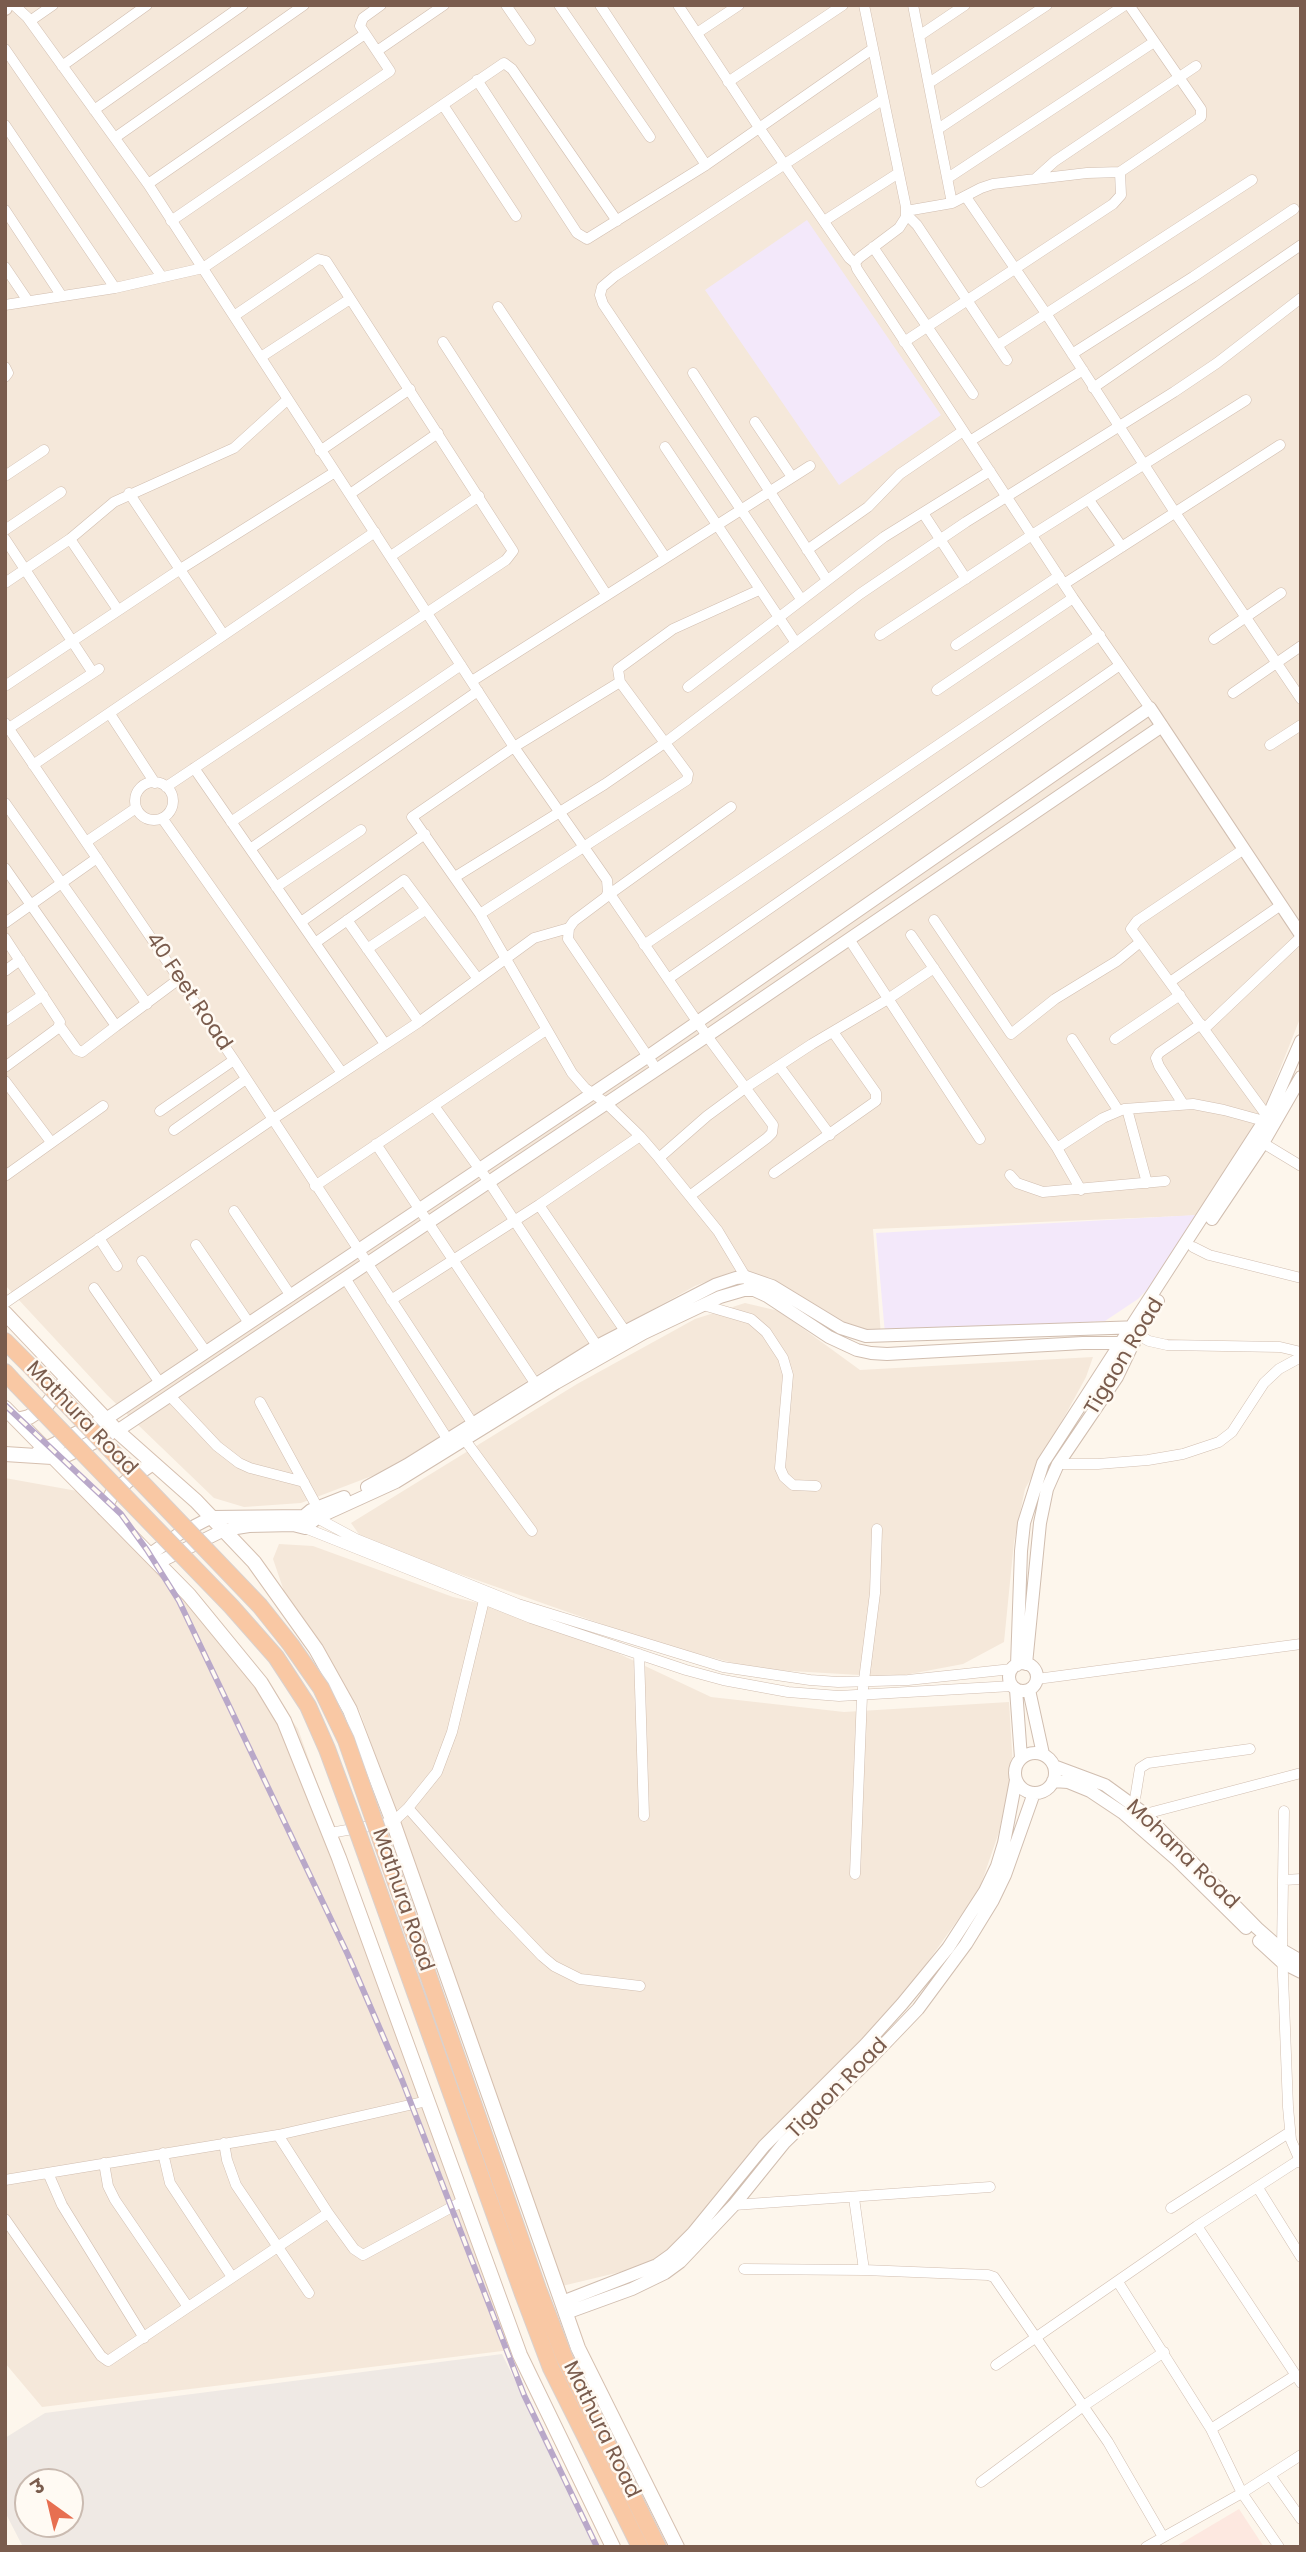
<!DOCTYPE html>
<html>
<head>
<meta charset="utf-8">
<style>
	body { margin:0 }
	#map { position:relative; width:1306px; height:2552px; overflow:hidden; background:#fdf6ec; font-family:Poppins,"Noto Sans Devanagari",sans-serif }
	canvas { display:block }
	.frame { position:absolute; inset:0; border:7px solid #7a5c4d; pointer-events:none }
	.north { position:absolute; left:14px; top:2468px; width:70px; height:70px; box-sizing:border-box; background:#fffaf3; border:2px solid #cabbb1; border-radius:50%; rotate:326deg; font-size:19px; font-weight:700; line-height:28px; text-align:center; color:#7a5c4d }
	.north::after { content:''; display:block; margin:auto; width:24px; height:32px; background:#e76f51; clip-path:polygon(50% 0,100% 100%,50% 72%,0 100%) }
</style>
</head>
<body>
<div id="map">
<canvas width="1306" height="2552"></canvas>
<div class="frame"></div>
<div class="north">उ</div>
</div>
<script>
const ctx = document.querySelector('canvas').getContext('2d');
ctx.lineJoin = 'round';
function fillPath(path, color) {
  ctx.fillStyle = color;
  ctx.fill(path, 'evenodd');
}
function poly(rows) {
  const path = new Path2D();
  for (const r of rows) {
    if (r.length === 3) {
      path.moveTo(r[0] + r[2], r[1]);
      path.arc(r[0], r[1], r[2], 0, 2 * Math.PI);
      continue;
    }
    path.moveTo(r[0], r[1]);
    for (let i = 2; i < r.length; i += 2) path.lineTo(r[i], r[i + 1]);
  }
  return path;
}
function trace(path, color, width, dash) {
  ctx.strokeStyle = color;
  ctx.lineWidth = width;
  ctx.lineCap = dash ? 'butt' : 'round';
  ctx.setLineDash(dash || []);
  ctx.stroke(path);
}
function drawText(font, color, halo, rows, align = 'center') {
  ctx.font = font + ' Poppins,sans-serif';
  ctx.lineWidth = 5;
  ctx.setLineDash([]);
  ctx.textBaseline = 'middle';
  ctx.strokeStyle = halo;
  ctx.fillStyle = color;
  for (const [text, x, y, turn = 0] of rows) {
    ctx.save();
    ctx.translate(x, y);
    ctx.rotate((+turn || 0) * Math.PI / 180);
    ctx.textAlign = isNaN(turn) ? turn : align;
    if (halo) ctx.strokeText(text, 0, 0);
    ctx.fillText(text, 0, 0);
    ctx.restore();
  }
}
fillPath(poly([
	[7,5,1301,5,1301,1016,1251,1142,1207,1215,873,1229,881,1336,853,1331,771,1278,734,1271,695,1286,546,1369,385,1471,301,1503,244,1507,214,1498,107,1395,5,1285,5,11],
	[745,1303,779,1311,860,1370,1093,1357,1086,1377,1025,1489,1014,1542,1004,1642,963,1664,894,1677,756,1669,653,1642,363,1540,351,1523,577,1384,695,1319],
	[5,1478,105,1496,247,1657,298,1729,519,2349,42,2407,5,2363],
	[279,1544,313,1546,453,1597,545,1619,711,1697,844,1712,1009,1702,1013,1767,999,1832,979,1890,917,1977,871,2033,662,2262,562,2286,360,1712,325,1651,286,1597,273,1559]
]), '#f5e8da');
fillPath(poly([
	[1239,2509,1264,2547,1175,2547]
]), '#fde8e0');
fillPath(poly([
	[502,2354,598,2547,23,2547,5,2512,5,2438,45,2413],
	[28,2482,70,2482,70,2524,28,2524]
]), '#efe9e4');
fillPath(poly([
	[807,220,941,415,839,485,705,290],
	[1196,1215,1169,1267,1138,1299,1105,1321,885,1334,876,1233]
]), '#f3e8fa');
const minor = poly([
	[14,5,27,17,148,184,514,747,607,880,608,892,606,897,574,921,569,928,568,939,657,1070],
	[506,5,530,40],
	[559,5,650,137],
	[600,5,706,165],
	[678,5,760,129,849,258,855,263],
	[864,5,906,207,906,217,899,228,859,258,855,263,857,269,1073,598,1150,708],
	[913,5,952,203],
	[30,21,53,5],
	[697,33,739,5],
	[919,36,965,5],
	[5,49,162,277],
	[377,51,444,5],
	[62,66,147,5],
	[477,80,577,233,587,239,706,165,871,50],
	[728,82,843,5],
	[929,83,1047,5],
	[443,105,516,216],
	[94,110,243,5],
	[5,125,115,288],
	[938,129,1125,5],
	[116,137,304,5],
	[948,178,1154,42],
	[1035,179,1055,161,1196,66],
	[148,184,365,34],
	[966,197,1047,315,1176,514,1301,699],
	[5,210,61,295],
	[906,211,952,203,981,188,993,184,1087,173,1120,172],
	[906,217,910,218,917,225,1007,360],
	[171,221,390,71,360,26,363,18,381,5],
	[824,221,897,174],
	[873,247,973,394],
	[5,267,28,301],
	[5,305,115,288,203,268,504,63,512,69,617,221],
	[498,307,665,557],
	[443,342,606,594],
	[904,342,1113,204,1121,195,1120,172,1201,117,1201,109,1129,5],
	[998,345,1252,180],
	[1072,354,1193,277,1294,209],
	[261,357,350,299],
	[5,367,8,373,5,377],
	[693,373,827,580],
	[1093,388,1301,245],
	[755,422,792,477],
	[970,441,1083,370],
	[665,447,796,643],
	[320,451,410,389],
	[5,476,44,450],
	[129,493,223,634],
	[350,494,438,433],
	[1089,500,1122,547],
	[923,513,966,579],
	[5,530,61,492],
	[5,539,93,673],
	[70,539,118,610],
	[807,550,868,507,900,474,963,431],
	[391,556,479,496],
	[5,583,70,539,114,502,234,448,287,400],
	[1064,584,1280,445],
	[801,599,603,304,600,295,602,287,615,276,882,100],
	[880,635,1032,535,1246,400],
	[1214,639,1281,593],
	[956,645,1059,576],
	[472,681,810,466],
	[620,682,514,747,412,817,480,914,572,1073,585,1088,606,1103,640,1136,659,1158,718,1231,748,1281],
	[5,686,179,570,335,472],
	[688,687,884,537,990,471],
	[937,690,1073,598],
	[1233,693,1301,646],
	[110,714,155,783],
	[5,723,234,1060,477,1430],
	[9,728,99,669],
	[1270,745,1301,725],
	[33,765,375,532],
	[194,768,385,1044],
	[154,801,19],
	[166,787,506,560,513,551,326,261,318,259,234,316],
	[5,803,147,1004],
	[162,818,342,1073],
	[231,822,461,665],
	[86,842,136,808],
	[250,849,478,691],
	[1244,849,1137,921,1131,929,1267,1116],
	[5,868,116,1026,179,979],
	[455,877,605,784,666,742,860,594,966,522,1174,392,1217,363,1301,298],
	[276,887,361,830],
	[610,894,707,1036,773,1125,772,1133,767,1138,691,1195],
	[607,896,731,807],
	[480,914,687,780,688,774,620,682,618,669,673,629,759,590],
	[347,920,419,1022],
	[934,920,1011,1034,1055,999,1117,961,1139,943],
	[301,922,425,834],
	[5,923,97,858],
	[911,935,1057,1148,1081,1190],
	[5,938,60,1022,58,1028,5,1067],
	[849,939,980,1139],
	[315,943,404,880,478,979],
	[644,945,1100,635],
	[367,949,425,910],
	[5,971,20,960],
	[668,979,1120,665],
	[1170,982,1281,905],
	[5,1021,43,995],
	[59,1025,77,1050,82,1052,116,1026],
	[1204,1029,1301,937],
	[1072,1039,1118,1110],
	[1115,1039,1180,995],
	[779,1066,830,1135],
	[5,1081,51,1142],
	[1183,1104,1159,1066,1156,1058,1159,1053,1201,1024],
	[434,1106,489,1182,597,1346],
	[1127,1109,1147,1183],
	[160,1111,234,1060],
	[174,1130,246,1079],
	[1263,1143,1301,1166],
	[376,1144,535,1383],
	[1057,1148,1103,1118,1124,1109,1193,1104,1224,1110,1264,1121],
	[659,1158,707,1116,745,1088,812,1044,888,999,934,968],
	[774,1173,876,1101,876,1093,833,1032],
	[1010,1175,1017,1183,1043,1192,1165,1181],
	[5,1176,103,1106],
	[315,1186,546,1030],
	[539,1205,625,1331],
	[234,1211,291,1296],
	[99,1238,117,1266],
	[196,1245,249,1323],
	[1193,1247,1209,1255,1301,1278],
	[142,1261,206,1352],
	[345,1278,450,1443],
	[94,1288,160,1383],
	[391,1300,539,1205,640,1136],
	[5,1303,273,1119,419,1022,534,938,569,928],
	[703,1305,751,1319,766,1332,783,1358,788,1375,780,1468,784,1477,793,1485,816,1486],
	[1138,1335,1149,1341,1167,1345,1280,1347,1301,1352],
	[170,1396,217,1446,239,1463,250,1468,304,1482],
	[260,1402,315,1503],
	[465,1440,532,1531],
	[1058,1464,1098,1464,1148,1460,1183,1454,1219,1442,1232,1432,1264,1383,1279,1369,1301,1357],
	[317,1518,356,1539,518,1604,723,1667,810,1680,838,1682,908,1680,1012,1669],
	[305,1528,531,1618,686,1670,723,1680,788,1692,839,1696,1012,1686],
	[639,1654,644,1816],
	[1037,1679,1301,1644],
	[1134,1805,1140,1768,1148,1763,1250,1749],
	[408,1808,499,1911,542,1956,554,1966,580,1979,640,1986],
	[1284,1811,1282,1950,1288,2107,1291,2140,1301,2163],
	[1145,1814,1301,1773],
	[330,1833,393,1822,408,1808,437,1772,452,1732,485,1596],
	[855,1874,862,1696,875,1593,877,1529],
	[1284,1880,1301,1879],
	[278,2135,328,2213,354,2249,363,2255,463,2201],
	[224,2143,227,2160,236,2185,309,2293],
	[163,2153,170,2183,232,2277],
	[104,2163,108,2186,115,2200,188,2307],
	[48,2173,62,2205,144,2338],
	[5,2180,278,2135,427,2101],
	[1258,2188,1301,2257],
	[854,2198,864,2270],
	[734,2205,990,2187],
	[1171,2208,1290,2132],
	[5,2219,101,2356,108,2361,328,2213],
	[1197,2226,1301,2383],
	[744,2269,864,2270,988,2275,994,2277,1108,2442,1163,2537],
	[1118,2282,1211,2429,1296,2375],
	[996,2365,1197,2226,1299,2160],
	[1211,2429,1242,2493,1279,2547],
	[1270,2475,1301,2519],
	[981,2482,1082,2407,1164,2352],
	[1146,2547,1242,2493,1301,2455]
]);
const tertiary = poly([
	[1212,1219,1263,1143,1301,1077],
	[106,1419,647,1057,1150,708,1301,935],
	[117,1431,707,1036,1162,726],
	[367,1487,407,1465,597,1346,715,1285,736,1278,746,1277,772,1286,841,1328,866,1336,1141,1327],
	[293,1525,311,1510,344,1497],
	[149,1555,179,1534,212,1517,306,1516],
	[157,1563,224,1530,249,1526,293,1525,305,1528,317,1518,396,1482,556,1383,644,1333,720,1297,744,1290,754,1290,767,1296,829,1337,857,1350,871,1353,887,1354,1083,1343,1134,1343],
	[1023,1677,14],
	[1026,1664,1040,1523,1047,1489,1058,1464,1117,1377,1141,1327,1158,1301],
	[1017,1665,1021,1551,1024,1523,1043,1463,1270,1112,1301,1041],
	[1016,1689,1021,1758],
	[1029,1690,1043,1754],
	[1035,1773,20],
	[1054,1766,1105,1785,1145,1814,1257,1928,1282,1950,1301,1961],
	[1053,1781,1068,1782,1090,1791,1123,1813,1177,1860,1246,1928],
	[1259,1941,1283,1963,1301,1972],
	[562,2302,657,2265,671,2255,693,2233,764,2146,866,2044,902,2004,948,1948,985,1891,997,1866,1004,1843,1016,1780],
	[566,2313,632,2289,665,2273,680,2262,734,2205,784,2143,871,2058,918,2009,966,1944,993,1900,1005,1875,1034,1793]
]);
const secondary = poly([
	[5,8,6,5],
	[5,1313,117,1431,196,1501,254,1562,316,1649,350,1710,393,1822,578,2348,677,2547],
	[5,1408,189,1595,261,1683,284,1721,339,1858,520,2355,613,2547],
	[17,1420,29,1417,46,1406,62,1385],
	[38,1453,98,1423],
	[5,1454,52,1457,66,1455,108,1435],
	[104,1509,112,1494,132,1477,153,1463]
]);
const trunk = poly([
	[5,1341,32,1368],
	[5,1372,16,1384],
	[601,2431,658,2547],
	[589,2444,640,2547]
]);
trace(minor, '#d1beb0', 11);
trace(tertiary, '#d1beb0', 14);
trace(secondary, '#d6c0b0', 16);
trace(trunk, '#dad1cd', 18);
trace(minor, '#fff', 10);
trace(tertiary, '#fff', 12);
trace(secondary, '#fff', 14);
trace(trunk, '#f9c8a4', 16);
const rail = poly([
	[5,1405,121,1514,147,1550,179,1601,348,1955,402,2080,524,2395,597,2547]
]);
trace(rail, '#b9a8c9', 6);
trace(rail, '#fffaf3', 3.5, [10]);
const trunkBridge = poly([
	[32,1368,260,1606,291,1645,321,1688,346,1740,538,2289,565,2359,601,2431],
	[16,1384,231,1606,276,1657,308,1706,327,1749,357,1830,523,2294,551,2368,589,2444]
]);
trace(trunkBridge, '#dad1cd', 18, []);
trace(trunkBridge, '#f9c8a4', 16);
drawText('21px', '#7a5c4d', '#fffaf3', [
	["40 Feet Road",188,992,56],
	["Tigaon Road",1125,1357,-59],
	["Mathura Road",81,1419,46],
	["Mohana Road",1182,1855,44],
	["Mathura Road",402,1900,71],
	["Tigaon Road",838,2089,-45],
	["Mathura Road",601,2430,64]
]);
</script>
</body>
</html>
